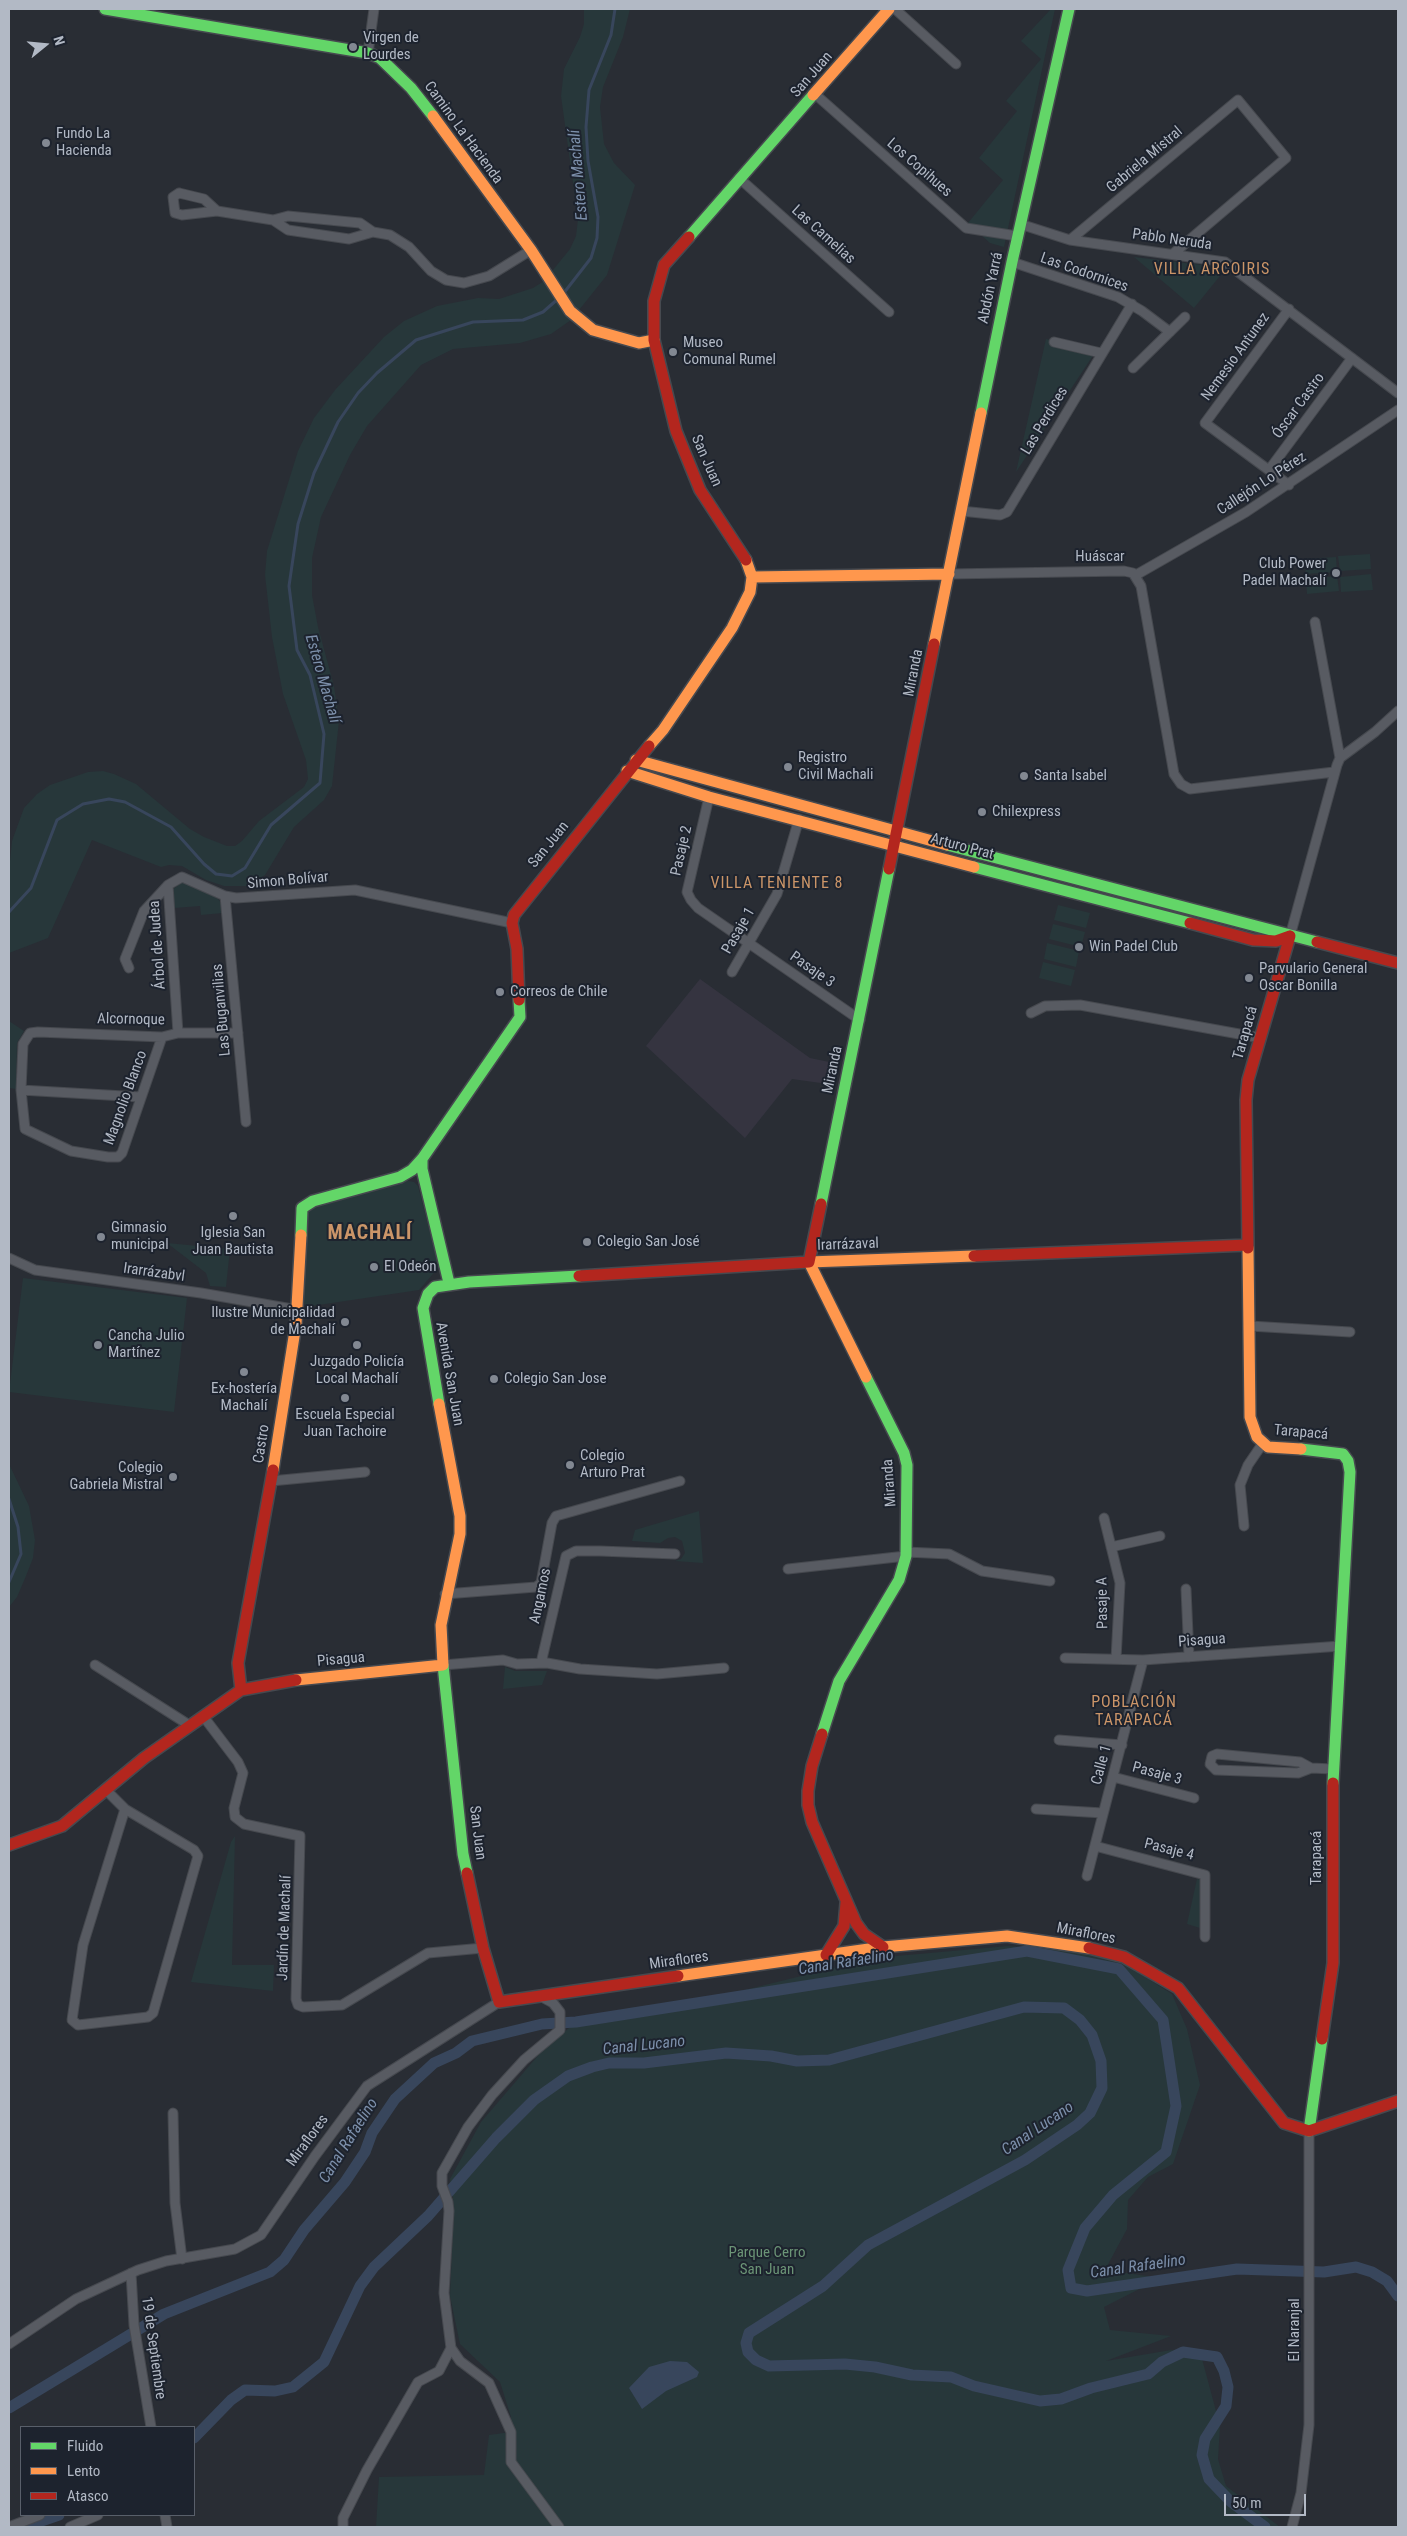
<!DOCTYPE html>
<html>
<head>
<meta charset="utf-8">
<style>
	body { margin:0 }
	#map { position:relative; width:1407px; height:2536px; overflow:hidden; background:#292d34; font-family:"Roboto Condensed",sans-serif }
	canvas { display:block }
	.frame { position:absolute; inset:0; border:10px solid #b2b9c5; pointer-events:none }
	.legend { position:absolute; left:20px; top:2426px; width:175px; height:90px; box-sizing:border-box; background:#1d232e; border:1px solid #595f6a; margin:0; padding:6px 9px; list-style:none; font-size:15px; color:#b2b9c5 }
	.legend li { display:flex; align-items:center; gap:10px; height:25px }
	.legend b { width:25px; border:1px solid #595f6a }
	.north { position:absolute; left:20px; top:20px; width:50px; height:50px; -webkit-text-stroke:4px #1d232e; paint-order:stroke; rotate:73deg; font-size:14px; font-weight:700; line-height:20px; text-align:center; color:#b2b9c5 }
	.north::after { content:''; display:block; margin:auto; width:18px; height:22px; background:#b2b9c5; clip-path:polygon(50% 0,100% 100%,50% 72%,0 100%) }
	.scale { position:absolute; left:1224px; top:2494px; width:82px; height:22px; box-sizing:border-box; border:2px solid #b2b9c5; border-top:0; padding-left:6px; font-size:15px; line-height:18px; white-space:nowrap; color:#b2b9c5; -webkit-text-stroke:4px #1d232e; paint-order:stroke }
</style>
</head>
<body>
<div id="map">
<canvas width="1407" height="2536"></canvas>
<div class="frame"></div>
<ul class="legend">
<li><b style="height:6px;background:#63d668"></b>Fluido</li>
<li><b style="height:6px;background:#ff974d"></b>Lento</li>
<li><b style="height:6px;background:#b3261e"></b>Atasco</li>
</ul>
<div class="north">N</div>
<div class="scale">50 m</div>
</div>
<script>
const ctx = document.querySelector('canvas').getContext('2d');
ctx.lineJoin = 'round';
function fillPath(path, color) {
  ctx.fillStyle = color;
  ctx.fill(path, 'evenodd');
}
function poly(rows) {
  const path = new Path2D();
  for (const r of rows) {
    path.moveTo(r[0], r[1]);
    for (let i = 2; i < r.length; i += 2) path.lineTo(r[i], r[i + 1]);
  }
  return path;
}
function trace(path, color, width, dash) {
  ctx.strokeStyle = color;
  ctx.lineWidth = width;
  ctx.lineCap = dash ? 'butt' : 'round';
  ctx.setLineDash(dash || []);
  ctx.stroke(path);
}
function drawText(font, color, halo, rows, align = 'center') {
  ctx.font = font + ' "Roboto Condensed",sans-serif';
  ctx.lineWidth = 4;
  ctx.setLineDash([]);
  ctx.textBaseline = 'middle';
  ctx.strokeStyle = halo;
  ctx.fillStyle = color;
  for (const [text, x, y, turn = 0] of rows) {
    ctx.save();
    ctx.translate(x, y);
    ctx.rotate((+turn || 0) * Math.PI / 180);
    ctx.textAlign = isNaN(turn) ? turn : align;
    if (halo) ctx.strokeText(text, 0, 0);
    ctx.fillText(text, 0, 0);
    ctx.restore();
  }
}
fillPath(poly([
	[700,979,810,1058,839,1064,835,1085,792,1079,745,1138,646,1046]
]), '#353440');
fillPath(poly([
	[584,9,630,9,623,37,603,87,600,107,604,144,614,163,635,185,607,275,571,320,551,334,520,343,453,349,421,365,367,426,350,455,321,517,312,558,312,595,318,627,334,686,339,721,332,786,324,800,294,827,265,875,248,886,224,886,206,880,182,866,169,865,161,867,92,840,48,938,9,953,9,871,12,841,24,808,37,794,50,785,88,772,103,771,114,774,136,784,190,829,204,837,227,846,235,846,242,841,259,821,304,787,308,779,306,760,283,694,278,668,272,637,265,575,267,551,298,451,314,418,335,390,384,337,404,321,437,306,478,298,499,299,533,288,544,281,570,249,576,236,578,219,561,96,564,69,580,37,584,24],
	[1051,9,1055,9,1004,247,990,243,968,223,1003,180,979,158,1017,111,1006,101,1041,59,1021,41],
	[1134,257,1219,267,1224,271,1194,308],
	[1046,339,1096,351,1016,472],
	[1370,554,1371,569,1340,571,1338,556],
	[1336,557,1337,572,1306,574,1304,559],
	[1371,574,1373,590,1341,592,1340,577],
	[1337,576,1339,591,1307,594,1306,579],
	[181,883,188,883,218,899,222,904,223,913,201,915,200,906,174,908,173,889],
	[1058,905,1090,913,1086,928,1054,920],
	[1053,924,1085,932,1081,947,1049,939],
	[1047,943,1079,951,1076,967,1044,959],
	[1043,962,1075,970,1071,986,1039,978],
	[9,1021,24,1031,17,1043,16,1089,9,1088],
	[404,1180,414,1182,418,1186,439,1267,419,1290,305,1307,303,1294,306,1211,310,1207],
	[167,1243,230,1249,226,1287,210,1286,206,1273],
	[23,1278,187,1298,174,1412,9,1392],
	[9,1464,29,1506,35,1540,33,1558,26,1576,17,1597,9,1607],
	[699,1511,703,1563,675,1561,681,1559,685,1553,682,1541,675,1537,668,1538,660,1543,632,1541,635,1530],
	[505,1667,515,1671,547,1671,542,1685,503,1689],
	[235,1836,232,1965,274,1965,273,1991,191,1982,231,1842],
	[1197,1879,1202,1880,1200,1928,1187,1924],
	[1008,1946,1078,1951,1123,1963,1172,1994,1187,2029,1200,2085,1173,2164,1148,2177,1128,2200,1127,2229,1105,2270,1161,2278,1104,2307,1110,2330,1171,2336,1106,2361,1171,2350,1201,2355,1220,2426,1218,2459,1226,2486,1280,2527,376,2527,379,2477,484,2475,489,2435,511,2432,511,2417,500,2382,460,2344,450,2296,454,2206,450,2179,481,2122,542,2051,576,2022,676,2007,874,1958]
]), '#27373a');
fillPath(poly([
	[670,2361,687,2362,699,2372,697,2377,666,2391,642,2409,629,2388,649,2367]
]), '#38465c');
trace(poly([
	[563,294,591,258,597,238,598,217,588,161,586,127,589,90,611,35,615,9],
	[9,912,31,888,57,820,83,804,109,799,125,802,171,827,204,864,216,874,232,876,245,868,271,825,320,783,324,734,310,675,297,650,289,586,298,524,314,473,338,422,358,393,377,373,416,340,473,322,523,320,543,312,559,298],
	[9,1499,18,1527,21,1554,9,1582]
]), '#38465c', 3);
trace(poly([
	[9,2408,164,2314,270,2272,284,2260,304,2230,345,2182,365,2152,372,2133,395,2099,434,2063,456,2053,472,2041,542,2024,576,2022,1027,1951,1119,1969,1163,2020,1176,2106,1166,2152,1113,2195,1085,2228,1068,2270,1071,2288,1087,2291,1237,2269,1324,2272,1356,2267,1372,2272,1387,2281,1398,2296],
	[194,2438,231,2400,245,2390,275,2391,293,2387,324,2362,360,2286,374,2267,428,2216,496,2138,534,2100,568,2076,592,2067,609,2063,644,2063,726,2053,771,2056,797,2061,829,2060,1024,2007,1064,2008,1080,2020,1092,2035,1101,2061,1102,2088,1090,2113,1077,2125,1025,2160,868,2245,823,2286,749,2333,746,2343,748,2352,756,2360,769,2366,845,2364,875,2367,912,2375,951,2377,974,2386,1040,2401,1061,2399,1091,2388,1148,2374,1162,2362,1183,2352,1217,2357,1224,2371,1228,2387,1226,2406,1205,2439,1202,2455,1209,2479,1230,2501,1265,2527],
	[24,2527,59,2515]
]), '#38465c', 11);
const street = poly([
	[895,9,956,64],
	[368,53,374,9],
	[815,94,966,228,1017,236],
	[739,178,889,312],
	[179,193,204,199,217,211,182,215,175,213,173,197,179,193],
	[217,211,273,220,288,230,349,239,373,232,390,235,409,247,431,271,446,280,464,283,489,276,531,250],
	[273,220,288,216,360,223,373,232],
	[1020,224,1070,240,1225,262,1398,393],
	[1070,240,1238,100,1286,158,1174,253],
	[1012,262,1118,297,1142,311,1170,332],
	[1054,342,1101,353],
	[1133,368,1185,317],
	[1269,470,1352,358],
	[1289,485,1205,423,1289,309],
	[961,511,1000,515,1007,512,1132,304],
	[949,574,1124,571,1133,573,1141,586,1174,774,1181,784,1190,789,1334,772],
	[1136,575,1246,512,1398,410],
	[1315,622,1340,758],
	[709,797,687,892,691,900,698,908,860,1020],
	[168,885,178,1033],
	[225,896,246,1122],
	[1290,936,1337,765,1340,758,1375,732,1398,711],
	[129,968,125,959,144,911,168,885,182,877,225,896,236,898,355,890,512,923],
	[732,972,777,894,799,819],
	[1031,1013,1045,1006,1080,1005,1261,1038],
	[162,1037,122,1153,118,1157,108,1157,71,1151,25,1129,21,1090,23,1044,30,1033,38,1032,162,1037,178,1033,238,1033],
	[21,1090,141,1097],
	[9,1258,35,1270,201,1293,298,1310],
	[1250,1326,1350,1332],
	[271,1481,365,1472],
	[1104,1518,1120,1583,1116,1659],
	[1244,1526,1240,1485,1248,1465,1263,1443],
	[1111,1547,1160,1536],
	[906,1552,949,1554,982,1571,1050,1581],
	[788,1569,906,1556],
	[1186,1589,1189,1657],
	[445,1594,536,1587,541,1583,552,1523,556,1516,680,1481],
	[1065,1658,1143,1660,1341,1646],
	[541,1663,566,1556,576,1551,600,1551,675,1554],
	[95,1665,189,1725],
	[443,1665,503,1660,517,1664,547,1663,580,1669,657,1674,724,1668],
	[203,1716,238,1762,243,1773,234,1808,235,1817,244,1824,300,1836,296,1999,298,2005,303,2007,342,2005,428,1953,483,1948],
	[1059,1740,1122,1745],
	[1311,1768,1300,1762,1217,1754,1212,1756,1210,1764,1216,1770,1298,1773,1311,1768,1333,1769],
	[1113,1777,1194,1798],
	[106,1790,125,1809,194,1850,198,1856,153,2013,148,2017,78,2025,72,2020,83,1945,125,1809],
	[1036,1809,1103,1813],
	[1095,1846,1205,1875,1205,1937],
	[1087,1876,1143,1660],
	[540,1996,553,2003,560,2012,560,2030,524,2060,492,2095,468,2127,442,2173,442,2186,448,2202,449,2211,444,2293,451,2348,460,2361,489,2383,511,2432,511,2462,559,2527],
	[173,2113,175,2203,182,2259],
	[131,2273,134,2325,151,2427],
	[9,2344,76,2299,138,2270,166,2261,235,2249,261,2235,315,2156,367,2086,499,2002],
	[165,2515,167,2527],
	[9,2527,40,2515],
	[70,2527,98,2515],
	[343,2527,343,2518,367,2470,418,2382,439,2371,451,2348],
	[1292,2527,1301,2493,1309,2425,1309,2131]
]);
const fast = poly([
	[105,9,368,53,380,58,411,88,433,116],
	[689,237,813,95],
	[981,413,1012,262,1069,9],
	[947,845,1317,942],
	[974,867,1190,923],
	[422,1159,422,1169,449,1283],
	[821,1204,889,869],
	[301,1235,302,1208,313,1201,400,1177,412,1170,422,1159,520,1017,519,1000],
	[439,1404,423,1308,428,1294,435,1287,469,1282,579,1276],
	[1301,1449,1343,1454,1348,1461,1350,1472,1333,1783],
	[443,1665,463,1854,467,1873],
	[822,1734,839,1681,899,1580,906,1556,907,1465,904,1453,866,1377],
	[1309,2131,1322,2039]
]);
const slow = poly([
	[813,95,889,9],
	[433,116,531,250,570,311,593,330,639,343,654,340],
	[752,577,949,574],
	[934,644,981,413],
	[649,746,663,730,732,628,750,592,752,577,746,560],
	[636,760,947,845],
	[627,771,709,797,974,867],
	[1248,1248,1250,1417,1257,1437,1268,1447,1301,1449],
	[866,1377,809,1262,974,1256],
	[273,1470,296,1324,301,1235],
	[296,1680,443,1665,441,1625,460,1534,460,1516,439,1404],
	[678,1976,883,1947,1007,1936,1089,1948]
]);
const jam = poly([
	[689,237,664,265,654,301,654,340,676,431,700,490,746,560],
	[889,869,934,644],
	[1190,923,1253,940,1276,941,1290,936],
	[1317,942,1398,963],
	[519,1000,517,949,512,923,514,915,649,746],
	[1248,1248,1246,1100,1248,1080,1290,936],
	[974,1256,1248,1245],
	[579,1276,809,1262,821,1204],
	[241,1690,238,1663,273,1470],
	[822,1734,812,1766,808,1791,808,1805,812,1822,856,1923,864,1934,883,1947],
	[9,1845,62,1826,144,1758,241,1690,296,1680],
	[467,1873,483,1948,499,2002,678,1976],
	[1089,1948,1124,1957,1178,1988,1284,2123,1309,2131,1398,2101],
	[826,1955,844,1926,846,1903],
	[1322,2039,1333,1963,1333,1783]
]);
trace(street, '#46494f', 11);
trace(fast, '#46494f', 14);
trace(slow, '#46494f', 14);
trace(jam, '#46494f', 14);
trace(street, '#585b62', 9);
trace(fast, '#63d668', 11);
trace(slow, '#ff974d', 11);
trace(jam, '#b3261e', 11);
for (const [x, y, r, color] of [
	[353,47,5,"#828892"],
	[46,143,5,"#828892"],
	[673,352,5,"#828892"],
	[1336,573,5,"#828892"],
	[788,767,5,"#828892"],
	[1024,776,5,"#828892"],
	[982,812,5,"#828892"],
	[1079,947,5,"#828892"],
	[1249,978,5,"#828892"],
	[500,992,5,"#828892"],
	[233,1216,5,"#828892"],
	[101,1237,5,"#828892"],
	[587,1242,5,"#828892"],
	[374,1267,5,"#828892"],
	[345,1322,5,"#828892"],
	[98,1345,5,"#828892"],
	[357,1345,5,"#828892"],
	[244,1372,5,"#828892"],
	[494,1379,5,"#828892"],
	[345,1398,5,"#828892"],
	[570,1465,5,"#828892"],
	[173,1477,5,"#828892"]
]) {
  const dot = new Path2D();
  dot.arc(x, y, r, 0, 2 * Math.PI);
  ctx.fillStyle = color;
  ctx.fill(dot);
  trace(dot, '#1d232e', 2);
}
drawText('15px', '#b2b9c5', '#1d232e', [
	["Virgen de",363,38],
	["Lourdes",363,55],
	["Fundo La",56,134],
	["Hacienda",56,151],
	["Museo",683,343],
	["Comunal Rumel",683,360],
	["Club Power",1326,564,"right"],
	["Padel Machalí",1326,581,"right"],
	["Registro",798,758],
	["Civil Machali",798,775],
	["Santa Isabel",1034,776],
	["Chilexpress",992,812],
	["Win Padel Club",1089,947],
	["Parvulario General",1259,969],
	["Oscar Bonilla",1259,986],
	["Correos de Chile",510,992],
	["Gimnasio",111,1228],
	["municipal",111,1245],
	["Iglesia San",233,1233,"center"],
	["Juan Bautista",233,1250,"center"],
	["Colegio San José",597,1242],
	["El Odeón",384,1267],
	["Ilustre Municipalidad",335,1313,"right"],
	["de Machalí",335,1330,"right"],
	["Cancha Julio",108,1336],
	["Martínez",108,1353],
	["Juzgado Policía",357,1362,"center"],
	["Local Machalí",357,1379,"center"],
	["Colegio San Jose",504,1379],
	["Ex-hostería",244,1389,"center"],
	["Machalí",244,1406,"center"],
	["Escuela Especial",345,1415,"center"],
	["Juan Tachoire",345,1432,"center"],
	["Colegio",580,1456],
	["Arturo Prat",580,1473],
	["Colegio",163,1468,"right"],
	["Gabriela Mistral",163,1485,"right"]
], 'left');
drawText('15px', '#b2b9c5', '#1d232e', [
	["San Juan",812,75,-49],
	["Camino La Hacienda",463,133,54],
	["Gabriela Mistral",1145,160,-40],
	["Los Copihues",919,168,41],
	["Las Camelias",823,235,42],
	["Pablo Neruda",1172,240,8],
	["Las Codornices",1084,273,19],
	["Abdón Yarrá",991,288,-78],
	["Nemesio Antunez",1236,357,-54],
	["Óscar Castro",1299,406,-54],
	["Las Perdices",1045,421,-59],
	["San Juan",706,461,66],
	["Callejón Lo Pérez",1262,484,-33],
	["Huáscar",1100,557],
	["Miranda",914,673,-79],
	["San Juan",549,845,-51],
	["Arturo Prat",962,847,15],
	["Pasaje 2",682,851,-77],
	["Simon Bolívar",288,881,-5],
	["Pasaje 1",739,931,-60],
	["Árbol de Judea",158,945,-94],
	["Pasaje 3",812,970,35],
	["Las Buganvilias",222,1010,-95],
	["Alcornoque",131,1020,1],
	["Tarapacá",1246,1033,-74],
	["Miranda",833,1070,-78],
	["Magnolio Blanco",126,1098,-70],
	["Irarrázaval",848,1245,-2],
	["Irarrázabvl",154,1273,8],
	["Avenida San Juan",449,1374,80],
	["Tarapacá",1301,1433,5],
	["Castro",262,1444,-81],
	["Miranda",890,1483,-94],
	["Angamos",541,1596,-78],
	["Pasaje A",1103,1603,-91],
	["Pisagua",1202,1641,-4],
	["Pisagua",341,1660,-5],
	["Calle 1",1102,1765,-75],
	["Pasaje 3",1157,1774,15],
	["San Juan",477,1833,83],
	["Pasaje 4",1169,1850,14],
	["Tarapacá",1317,1858,-90],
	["Jardín de Machalí",285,1928,-88],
	["Miraflores",1086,1934,11],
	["Miraflores",679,1961,-8],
	["Miraflores",308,2141,-54],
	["El Naranjal",1295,2330,-90],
	["19 de Septiembre",153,2348,82]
]);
drawText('15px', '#6b9476', '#1d232e', [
	["Parque Cerro",767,2253],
	["San Juan",767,2270]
]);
drawText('italic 16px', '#7c8faa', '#1d232e', [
	["Estero Machalí",579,175,-95],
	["Estero Machalí",322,679,74],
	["Canal Rafaelino",846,1963,-9],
	["Canal Lucano",644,2046,-6],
	["Canal Lucano",1038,2129,-34],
	["Canal Rafaelino",349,2141,-58],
	["Canal Rafaelino",1138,2267,-8]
]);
ctx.letterSpacing = '1px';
drawText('16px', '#cb9568', '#1d232e', [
	["VILLA ARCOIRIS",1212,270],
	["VILLA TENIENTE 8",777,884],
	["POBLACIÓN",1134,1703],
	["TARAPACÁ",1134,1721]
]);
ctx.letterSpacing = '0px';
ctx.letterSpacing = '1px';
drawText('bold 20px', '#cb9568', '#1d232e', [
	["MACHALÍ",370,1234]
]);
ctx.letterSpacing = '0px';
</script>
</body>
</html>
